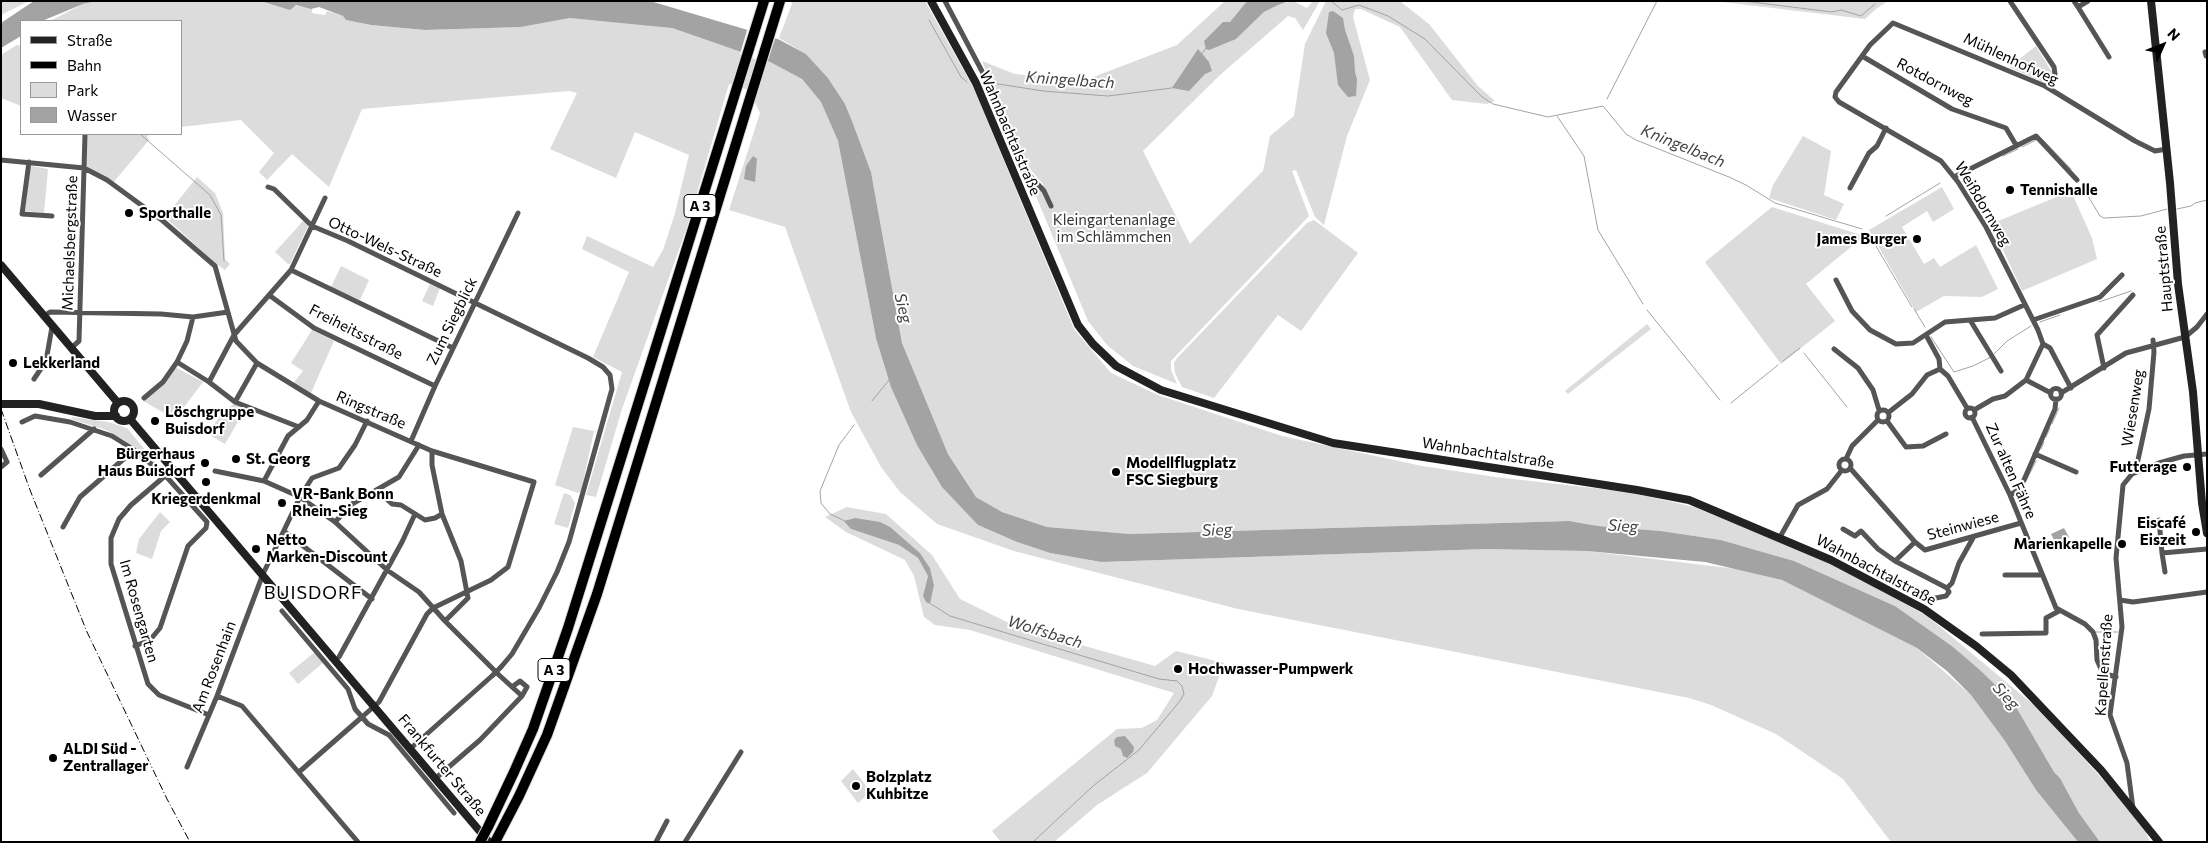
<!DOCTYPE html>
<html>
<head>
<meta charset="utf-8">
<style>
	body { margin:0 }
	#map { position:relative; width:2208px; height:843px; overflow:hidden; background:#fff; font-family:Commissioner,sans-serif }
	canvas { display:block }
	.frame { position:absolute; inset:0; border:2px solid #000; pointer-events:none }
	.legend { position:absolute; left:20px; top:20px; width:162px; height:115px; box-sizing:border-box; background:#fff; border:1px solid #999; margin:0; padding:6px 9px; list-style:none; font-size:15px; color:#000 }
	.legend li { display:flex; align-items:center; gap:10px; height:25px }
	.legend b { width:25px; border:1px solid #999 }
	.north { position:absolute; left:2138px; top:20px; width:50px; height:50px; -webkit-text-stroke:4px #fff; paint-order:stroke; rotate:46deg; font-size:14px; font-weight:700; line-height:20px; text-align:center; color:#000 }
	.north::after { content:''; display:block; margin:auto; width:18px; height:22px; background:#000; clip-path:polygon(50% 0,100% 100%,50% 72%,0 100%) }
</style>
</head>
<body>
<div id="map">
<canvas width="2208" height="843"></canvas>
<div class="frame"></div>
<ul class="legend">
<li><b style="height:6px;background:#222"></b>Straße</li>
<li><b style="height:6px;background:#000"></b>Bahn</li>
<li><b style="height:14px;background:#dcdcdc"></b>Park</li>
<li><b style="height:14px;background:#a3a3a3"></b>Wasser</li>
</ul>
<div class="north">N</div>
</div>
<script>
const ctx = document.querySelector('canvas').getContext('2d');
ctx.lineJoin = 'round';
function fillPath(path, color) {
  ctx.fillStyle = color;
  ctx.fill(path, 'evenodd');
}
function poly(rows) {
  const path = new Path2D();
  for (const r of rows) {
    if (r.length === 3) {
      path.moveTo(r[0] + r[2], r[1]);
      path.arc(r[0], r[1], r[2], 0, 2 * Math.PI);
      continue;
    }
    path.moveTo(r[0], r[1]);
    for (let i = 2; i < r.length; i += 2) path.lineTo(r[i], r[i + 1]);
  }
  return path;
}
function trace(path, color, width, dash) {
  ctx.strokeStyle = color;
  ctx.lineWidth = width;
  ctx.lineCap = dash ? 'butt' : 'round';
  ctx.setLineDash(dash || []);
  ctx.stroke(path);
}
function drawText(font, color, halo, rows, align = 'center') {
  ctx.font = font + ' Commissioner,sans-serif';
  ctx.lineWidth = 4;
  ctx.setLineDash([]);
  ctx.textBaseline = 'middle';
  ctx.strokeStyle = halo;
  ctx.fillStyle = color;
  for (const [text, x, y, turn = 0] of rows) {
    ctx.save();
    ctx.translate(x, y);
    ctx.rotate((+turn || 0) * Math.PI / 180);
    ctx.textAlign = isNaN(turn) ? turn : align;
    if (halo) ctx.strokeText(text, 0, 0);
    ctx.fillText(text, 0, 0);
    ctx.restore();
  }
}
fillPath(poly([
	[1,1,29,1,1,15],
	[97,1,261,1,312,8,312,13,325,15,327,11,343,16,346,20,371,25,425,30,521,27,570,18,634,23,672,28,770,62,802,79,821,102,838,141,876,338,978,525,1017,542,1050,553,1101,562,1487,549,1587,551,1737,569,1782,580,1917,648,1971,695,2005,741,2036,790,2078,842,1891,842,1843,779,1776,734,1711,705,1689,698,1238,609,1014,551,937,524,900,492,881,467,851,412,785,227,729,210,760,113,749,90,729,84,687,227,622,409,596,497,586,495,622,372,593,357,629,272,582,249,587,236,653,267,663,250,675,213,689,155,635,132,616,178,550,149,577,93,569,91,362,109,329,187,292,154,267,180,259,172,274,153,241,120,181,127,181,21,50,21,83,4],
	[793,1,925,1,974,89,1074,329,1111,373,1158,395,1282,436,1422,466,1495,477,1629,492,1694,507,1833,564,1927,616,2042,712,2131,811,2145,830,2150,842,2100,842,2079,813,2060,778,2054,772,2013,703,1981,671,1895,606,1794,561,1721,540,1661,531,1598,526,1569,521,1130,534,1047,527,1002,512,976,497,948,454,902,343,871,172,852,121,845,104,828,78,806,54,779,38],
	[1225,1,1247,1,1230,22,1236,39,1264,12,1278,5,1293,1,1307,8,1313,1,1320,1,1303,30,1295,18,1288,16,1220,75,1143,151,1190,244,1263,171,1270,136,1294,116,1305,44,1326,1,1401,2,1429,24,1478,86,1495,101,1487,104,1452,100,1400,27,1361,9,1355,9,1353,17,1370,80,1347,136,1324,225,1315,217,1296,170,1292,171,1309,216,1171,361,1171,370,1177,384,1133,366,1107,345,1088,321,1033,189,1044,185,1024,162,982,61,1015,74,1083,81,1177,45],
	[1714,1,1888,1,1876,9,1865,19],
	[17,45,21,46,21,106,1,98,1,55],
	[2036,46,2052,72,2052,76,2045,83,2009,67],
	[89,134,149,134,147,137,149,140,113,183,86,167,86,135],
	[1803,136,1831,151,1824,195,1844,204,1836,220,1769,198,1773,185],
	[32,166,48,169,44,213,25,211,30,169],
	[197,177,215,193,223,213,225,259,230,264,225,270,215,263,165,217],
	[1942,187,1954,209,1933,222,1927,211,1902,227,1924,264,1934,258,1940,267,1976,245,1998,289,1982,297,1944,296,1916,312,1869,230],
	[2071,191,2092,238,2097,259,2022,291,1991,224],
	[1772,207,1861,235,1863,237,1806,284,1835,321,1781,364,1705,262],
	[304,220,308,226,290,264,288,264,275,252],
	[1314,220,1358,253,1301,331,1278,315,1214,398,1182,387,1175,373,1174,363,1177,358,1307,223],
	[341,266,369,280,360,300,331,287],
	[430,284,440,288,433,306,422,301],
	[1647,324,1651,329,1568,394,1565,391],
	[312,330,334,341,310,395,292,385,303,371,291,363],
	[175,367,203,382,175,419,143,401],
	[234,404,246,408,225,444,208,434,223,411],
	[72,417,108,422,127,428,161,469,127,442,106,430,71,419],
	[573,427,594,431,581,491,578,493,555,485],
	[564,493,570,495,575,503,568,528,554,524],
	[847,507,886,514,932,555,960,599,1015,626,1155,666,1176,651,1224,663,1212,696,1147,773,1097,805,1054,842,1001,842,992,831,1117,729,1142,728,1157,720,1174,693,970,630,935,625,924,617,914,576,905,560,846,532,825,517],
	[890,528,920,553,930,568,934,585,930,598,923,596,928,576,918,558,899,545,851,529],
	[160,512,170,522,161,531,152,559,136,553,139,539],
	[315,652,324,662,298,684,289,673],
	[853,769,871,792,858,803,841,781]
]), '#dcdcdc');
fillPath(poly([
	[34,1,97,1,83,4,42,21,21,21,21,36,1,48,1,23],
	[261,1,650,1,778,39,806,54,828,78,845,104,852,121,871,172,902,343,948,454,976,497,1002,512,1047,527,1130,534,1569,521,1598,526,1661,531,1721,540,1794,561,1895,606,1953,647,1981,671,2013,702,2054,772,2060,778,2079,813,2100,842,2078,842,2036,790,2005,741,1971,695,1947,671,1917,648,1782,580,1705,562,1587,551,1487,549,1101,562,1050,553,1017,542,978,525,942,487,917,445,891,387,876,338,838,141,821,102,802,79,770,62,672,28,570,18,521,27,425,30,371,25,346,20,343,16,319,7,311,9,296,5,290,10],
	[1247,1,1290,1,1278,5,1264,12,1236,39,1209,50,1206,49,1204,41,1223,22,1230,22],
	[1333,11,1343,18,1345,30,1354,56,1355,72,1357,79,1356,96,1348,97,1338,85,1334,53,1326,33,1329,12],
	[1198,49,1209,62,1212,71,1205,74,1189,91,1172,88],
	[753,156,757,159,755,182,744,179,746,166],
	[855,518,880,522,890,527,920,553,930,568,934,585,930,604,926,602,923,596,928,576,918,558,899,545,851,529,844,521],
	[2064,528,2069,537,2060,543,2054,540,2051,534],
	[1125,736,1134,747,1133,752,1127,758,1123,756,1121,749,1115,746,1114,740,1117,737]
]), '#a3a3a3');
fillPath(poly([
	[748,27,776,36,767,63,740,54]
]), '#fff');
trace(poly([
	[1331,1,1342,10,1359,5,1388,16,1425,39,1482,97,1493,104,1548,117,1603,106,1626,134,1636,140,1729,177,1746,185,1775,203,1862,229],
	[1743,1,1832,12,1841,10,1861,16,1875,4],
	[929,20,961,77,967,82],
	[1201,55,1206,48],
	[992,83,1043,91,1108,96,1172,88],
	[1607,99,1657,1],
	[1557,116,1584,156,1598,230,1643,304],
	[140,134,210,195,221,215,224,261],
	[2041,138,2071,169],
	[2022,147,2036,140],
	[2003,156,2018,149],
	[2085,191,2100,216,2104,218,2141,216,2167,209],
	[2177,209,2191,206,2195,203,2207,200],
	[1886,216,1940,183],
	[1870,236,1912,307],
	[2099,302,2131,291],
	[1914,309,1925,327],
	[1647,310,1720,400],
	[2040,322,2060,315],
	[1931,337,1954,372,1973,366,1991,357],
	[1804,353,1847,407],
	[1994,354,2007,341,2031,326],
	[1783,361,1800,348],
	[872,401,889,380],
	[1731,403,1778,365],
	[2052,424,2059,408],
	[2046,437,2050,428],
	[2041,449,2044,442],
	[2026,481,2036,461],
	[2021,494,2024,487],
	[845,521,830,514,821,503,820,491,839,445,854,425],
	[931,604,950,616,1159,679,1177,681,1182,686,1184,694,1180,701,1139,750,1093,786,1033,842],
	[2096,632,2118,632]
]), '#a3a3a3', 1);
const highway = poly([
	[488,827,514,772,533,729,568,628,764,1],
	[495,842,519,796,547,735,597,594,780,1]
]);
trace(highway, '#dbdbdb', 12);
trace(poly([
	[945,1,994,94,1021,166,1044,191,1051,206],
	[2010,1,2054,67,2055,74,2048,87],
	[2074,1,2078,7,2088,1],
	[2078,7,2109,57],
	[2205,52,2206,56],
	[1862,56,1952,109,2006,128,2016,145],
	[1,160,84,168,107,180,163,221,215,266,236,341,257,363,319,401,432,451,432,465,442,514,461,561,468,598,445,621],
	[29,162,22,214,52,216],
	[1954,177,2036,136,2077,180],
	[268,187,274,189,312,226,348,241,588,358,603,367,610,375,612,389,569,542,557,572,539,608,512,654,501,667],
	[1850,188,1869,153,1877,146,1886,128],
	[291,270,453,348],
	[1836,280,1852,311,1870,330,1896,344,1913,343,1945,322,1970,320,2001,371],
	[269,295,314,328,435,386],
	[44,316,50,312,161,314,193,317,228,312],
	[1970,320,1995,318,2024,305],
	[2033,320,2100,297,2122,275],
	[1926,335,1939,359,1940,369],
	[2043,344,2050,348,2071,388],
	[71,348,79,341,85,134],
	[1834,349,1858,368,1873,390,1879,410],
	[177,362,209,382,235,402,299,427],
	[2104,368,2097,335,2133,295],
	[34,379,46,361,52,327],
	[2026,380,2043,344,2038,330,1986,227,1958,182,1941,161,1839,102,1835,97,1836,92,1870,45,1893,23,2045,86,2135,141,2155,151,2167,149],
	[209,382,234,335,291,270,325,198],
	[2056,394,5.5],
	[2061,393,2126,353,2185,337,2197,327,2207,314],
	[144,398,163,382,177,362,187,341,193,317],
	[235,402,257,363],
	[1970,413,5],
	[1883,416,6],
	[1974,410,1993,399,2005,396,2026,380,2051,393],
	[1889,412,1912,394,1927,375,1940,369,1948,376,1967,408],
	[1972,417,2010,495,2056,608,2085,624,2093,632,2096,640,2097,660,2101,669,2106,674,2116,677],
	[1887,421,1906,447,1923,446,1946,434],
	[22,422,35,416,70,422,112,436,128,446,164,474,207,522,206,528,188,546,160,628,150,640,135,646],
	[411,441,435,386,518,213],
	[1,449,7,462],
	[2035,454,2076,472],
	[1846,459,1852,446,1878,420],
	[1845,465,6],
	[1,467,7,462],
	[1850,468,1915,542,1925,550,2021,523],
	[172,470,131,505,119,519,111,538,111,564,148,684,159,695,209,715],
	[215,471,264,481,300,497,335,522,387,570,419,592,445,621,499,675,522,696,527,687,520,681,512,687],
	[2132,473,2138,460,2149,409,2154,352,2153,340],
	[41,475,94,429],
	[264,481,288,436,307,420,319,401],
	[377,490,392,504,401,505,425,520,435,518,442,514],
	[2010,495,2020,489,2055,409,2056,399],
	[2159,520,2162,553,2207,549],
	[335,522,352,504,399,477,419,445],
	[63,527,80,497,134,450],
	[1843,529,1855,536,1861,531,1878,549,1895,561,1915,542],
	[285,532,372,599],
	[1780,537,1798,505,1827,489,1842,470],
	[2162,553,2165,572],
	[1895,561,1947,588,1952,583,1959,563,1973,538],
	[2005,575,2042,575],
	[1931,599,1946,596,1949,592,1947,588],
	[2120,600,2133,602,2207,592],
	[282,611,348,689,355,709,362,717,379,702,427,614,433,608,491,580,508,567,534,482,432,451],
	[1982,634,2046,633,2046,618,2059,611],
	[339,657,402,542,415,514],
	[217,696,242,706,358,842],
	[410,749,493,675],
	[187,767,217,696,263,574,300,497,312,478,339,468,355,445,367,421],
	[299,772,362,717,368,724,389,735,454,813],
	[436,778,480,740,522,696],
	[2133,808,2127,763,2110,715,2122,627,2116,558,2123,485,2132,474,2159,463,2184,456,2207,454],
	[656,842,667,821],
	[685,842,741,752]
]), '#555', 5);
trace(poly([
	[931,1,976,83,1078,325,1093,344,1116,366,1161,390,1333,443,1637,490,1689,500,1831,560,1924,609,1976,646,2011,675,2101,770,2159,842],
	[2151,1,2170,183,2178,284,2193,392,2202,503,2207,533],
	[1,265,118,403],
	[124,411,10],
	[2,404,39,404,95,416,116,416],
	[130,419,489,842]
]), '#222', 8);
trace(highway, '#000', 10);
trace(poly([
	[1,409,30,490,87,632,167,799,190,842]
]), '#000', 1, [8, 2.5, 1, 2.5]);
const highwayBridge = poly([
	[480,842,488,827]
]);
trace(highwayBridge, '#dbdbdb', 12, []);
trace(poly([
	[493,675,501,667]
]), '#555', 5);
trace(highwayBridge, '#000', 10);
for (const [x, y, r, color] of [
	[2010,190,5,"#000"],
	[129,213,5,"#000"],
	[1917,239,5,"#000"],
	[13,363,5,"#000"],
	[155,421,5,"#000"],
	[236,459,5,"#000"],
	[205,463,5,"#000"],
	[2187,467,5,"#000"],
	[1116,472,5,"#000"],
	[206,482,5,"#000"],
	[282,503,5,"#000"],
	[2196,532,5,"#000"],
	[2122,544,5,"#000"],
	[256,549,5,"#000"],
	[1178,669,5,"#000"],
	[53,758,5,"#000"],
	[856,786,5,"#000"]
]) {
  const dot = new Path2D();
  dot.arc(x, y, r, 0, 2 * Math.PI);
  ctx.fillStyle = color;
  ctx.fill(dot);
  trace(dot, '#fff', 2);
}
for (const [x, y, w] of [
	[700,206,32],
	[554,670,32]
]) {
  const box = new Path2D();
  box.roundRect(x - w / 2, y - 11.5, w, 23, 4);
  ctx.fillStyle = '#fff';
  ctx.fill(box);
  trace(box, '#000', 1);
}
drawText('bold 14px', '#000', null, [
	["A 3",700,206],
	["A 3",554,670]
]);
drawText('15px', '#000', '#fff', [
	["Mühlenhofweg",2011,59,25],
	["Rotdornweg",1935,82,28],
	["Wahnbachtalstraße",1010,133,67],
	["Weißdornweg",1983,204,59],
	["Michaelsbergstraße",70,243,-88],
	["Otto-Wels-Straße",385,247,25],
	["Hauptstraße",2164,269,-95],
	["Zum Siegblick",452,321,-64],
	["Freiheitsstraße",356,332,27],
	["Wiesenweg",2133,408,-81],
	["Ringstraße",371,410,23],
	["Wahnbachtalstraße",1488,453,9],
	["Zur alten Fähre",2011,471,66],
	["Steinwiese",1963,526,-15],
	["Wahnbachtalstraße",1876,570,28],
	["Im Rosengarten",139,611,74],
	["Kapellenstraße",2104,665,-86],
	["Am Rosenhain",214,667,-69],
	["Frankfurter Straße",442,765,50]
]);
drawText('bold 15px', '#000', '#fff', [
	["Tennishalle",2020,190],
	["Sporthalle",139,213],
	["James Burger",1907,239,"right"],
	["Lekkerland",23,363],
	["Löschgruppe",165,412],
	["Buisdorf",165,429],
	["Bürgerhaus",195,454,"right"],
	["Haus Buisdorf",195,471,"right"],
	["St. Georg",246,459],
	["Modellflugplatz",1126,463],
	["FSC Siegburg",1126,480],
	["Futterage",2177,467,"right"],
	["VR-Bank Bonn",292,494],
	["Rhein-Sieg",292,511],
	["Kriegerdenkmal",206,499,"center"],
	["Eiscafé",2186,523,"right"],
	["Eiszeit",2186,540,"right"],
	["Netto",266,540],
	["Marken-Discount",266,557],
	["Marienkapelle",2112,544,"right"],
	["Hochwasser-Pumpwerk",1188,669],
	["ALDI Süd -",63,749],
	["Zentrallager",63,766],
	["Bolzplatz",866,777],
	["Kuhbitze",866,794]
], 'left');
drawText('15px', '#333', '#fff', [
	["Kleingartenanlage",1114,220],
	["im Schlämmchen",1114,237]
]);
drawText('italic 16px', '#444', '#fff', [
	["Kningelbach",1070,80,4],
	["Kningelbach",1683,146,22],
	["Sieg",903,308,76],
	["Sieg",1623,526,3],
	["Sieg",1217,530,-3],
	["Wolfsbach",1045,632,17],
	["Sieg",2006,696,47]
]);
ctx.letterSpacing = '1px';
drawText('18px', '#000', '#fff', [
	["BUISDORF",313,593]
]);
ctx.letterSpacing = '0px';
</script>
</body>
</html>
